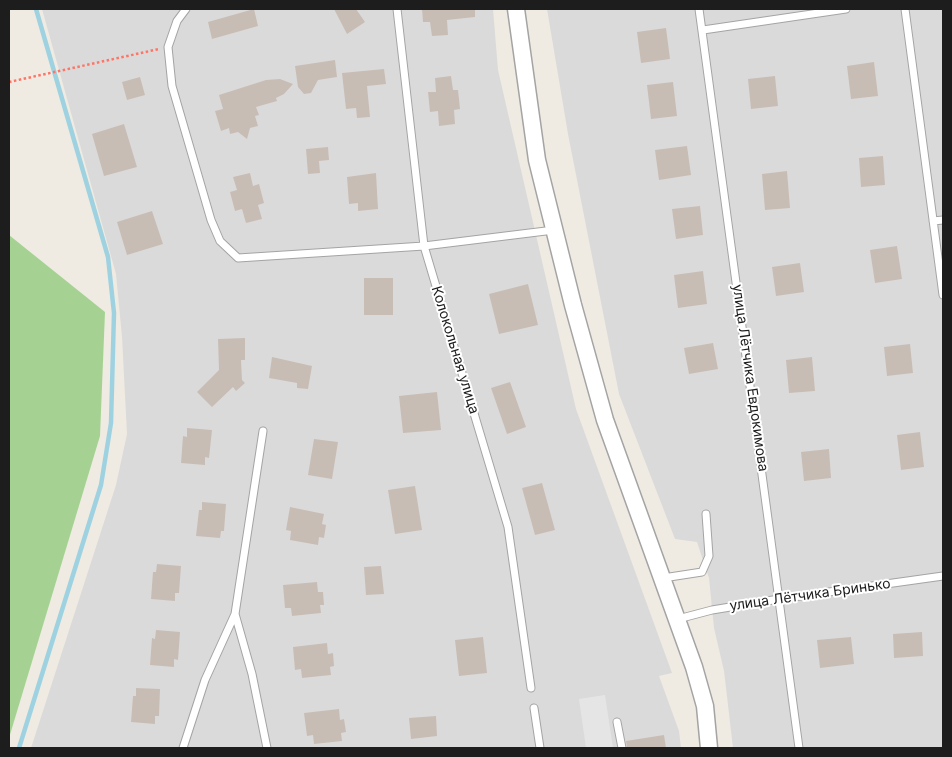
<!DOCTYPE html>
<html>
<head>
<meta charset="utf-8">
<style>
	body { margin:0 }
	#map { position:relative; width:952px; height:757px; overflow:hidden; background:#efebe2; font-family:Inter,sans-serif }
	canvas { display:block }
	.frame { position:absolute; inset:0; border:10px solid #1d1d1d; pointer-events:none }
</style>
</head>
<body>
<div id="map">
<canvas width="952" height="757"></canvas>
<div class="frame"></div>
</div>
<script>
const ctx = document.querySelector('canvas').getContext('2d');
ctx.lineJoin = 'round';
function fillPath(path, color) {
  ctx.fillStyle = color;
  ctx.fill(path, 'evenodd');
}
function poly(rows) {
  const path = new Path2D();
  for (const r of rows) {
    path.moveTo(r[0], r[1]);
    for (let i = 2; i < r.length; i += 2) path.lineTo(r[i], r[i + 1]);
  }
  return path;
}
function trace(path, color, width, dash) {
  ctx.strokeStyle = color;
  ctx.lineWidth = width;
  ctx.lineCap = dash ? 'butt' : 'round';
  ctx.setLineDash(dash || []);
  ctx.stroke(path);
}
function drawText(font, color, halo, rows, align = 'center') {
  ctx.font = font + ' Inter,sans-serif';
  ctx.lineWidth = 4;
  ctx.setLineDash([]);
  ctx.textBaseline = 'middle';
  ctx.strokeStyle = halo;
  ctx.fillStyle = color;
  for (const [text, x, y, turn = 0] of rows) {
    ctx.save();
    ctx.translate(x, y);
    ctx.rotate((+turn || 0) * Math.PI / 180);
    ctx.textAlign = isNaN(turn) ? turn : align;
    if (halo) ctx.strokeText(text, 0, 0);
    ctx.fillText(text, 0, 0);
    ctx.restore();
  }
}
fillPath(poly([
	[42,9,493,9,498,70,576,409,672,673,659,676,679,731,681,748,31,748,116,485,127,434,122,337,116,274],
	[547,9,943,9,943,748,733,748,724,671,714,628,709,578,697,542,675,539,619,394,568,134]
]), '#dbdada');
fillPath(poly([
	[9,235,105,312,100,436,9,738]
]), '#a5d293');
fillPath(poly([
	[605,695,613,748,586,748,579,699]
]), '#e5e5e5');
trace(poly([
	[19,748,101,485,111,423,114,313,108,257,36,9]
]), '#9fd2e1', 4.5);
fillPath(poly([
	[254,9,258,26,212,39,208,22],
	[334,9,356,9,365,22,347,34],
	[422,9,475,9,475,17,447,20,448,35,432,36,430,22,423,22],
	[666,28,670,59,641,63,637,32],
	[335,60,337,77,318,80,311,93,304,94,298,87,295,66],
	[874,62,878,96,851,99,847,66],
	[384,69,386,84,367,86,370,117,357,118,356,108,346,109,342,73],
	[451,76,453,90,458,90,460,109,454,110,455,124,439,126,438,111,430,112,428,92,436,92,435,78],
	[775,76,778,106,751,109,748,79],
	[140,77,145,95,127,100,122,82],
	[280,79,293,84,284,94,276,98,277,101,256,107,259,115,255,116,258,126,250,128,247,139,238,132,230,134,229,128,221,131,215,111,223,109,219,95,266,80],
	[673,82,677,116,651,119,647,85],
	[124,124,137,167,104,176,92,134],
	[687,146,691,175,659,180,655,150],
	[328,147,329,160,319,161,320,173,308,174,306,149],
	[883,156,885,185,861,187,859,158],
	[787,171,790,208,765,210,762,174],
	[250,173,253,186,259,184,264,203,258,205,262,219,246,223,242,209,235,211,230,192,237,190,233,177],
	[376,173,378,209,358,211,358,203,349,204,347,177],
	[700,206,703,235,676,239,672,209],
	[152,211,163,244,127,255,117,222],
	[897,246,902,279,875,283,870,250],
	[800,263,804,292,776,296,772,267],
	[703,271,707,304,678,308,674,275],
	[364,278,393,278,393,315,364,315],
	[528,284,538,325,499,334,489,294],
	[245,338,245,360,241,360,242,380,245,383,236,391,233,387,212,407,197,392,219,370,218,339],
	[713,343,718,369,689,374,684,348],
	[910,344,913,373,887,376,884,347],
	[272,357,312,366,308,389,297,388,297,383,269,378],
	[812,357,815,391,789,393,786,360],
	[510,382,526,427,507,434,491,388],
	[437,392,441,430,403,433,399,396],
	[187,428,212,430,209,458,205,457,205,465,181,463,183,436,187,437],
	[920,432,924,467,901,470,897,435],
	[314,439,338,442,332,479,308,475],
	[829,449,831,478,804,481,801,452],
	[542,483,555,530,535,535,522,488],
	[415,486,422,530,395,534,388,490],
	[202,502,226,504,224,531,221,531,220,538,196,536,199,510,202,510],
	[290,507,324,514,322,524,326,525,324,538,319,537,318,545,290,540,291,531,286,530],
	[157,564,181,566,179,593,175,593,175,601,151,599,153,572,156,572],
	[381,566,384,594,366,595,364,567],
	[317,582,318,592,323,592,324,605,320,605,321,613,292,616,291,608,285,608,283,585],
	[156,630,180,632,178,660,174,659,174,667,150,665,152,638,155,639],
	[922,632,923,656,894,658,893,634],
	[483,637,487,673,459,676,455,640],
	[851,637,854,664,820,668,817,640],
	[327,643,328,654,333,653,334,666,330,667,331,675,302,678,301,669,295,670,293,647],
	[136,688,160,689,159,716,155,716,155,724,131,722,133,696,136,696],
	[339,709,340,720,344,719,346,732,341,733,342,741,314,744,313,735,307,736,304,713],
	[436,716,437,736,411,739,409,718],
	[664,735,666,748,627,748,626,741]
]), '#c8bdb5');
const service = poly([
	[186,9,177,21,168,47,172,86,211,220,220,241,238,258,424,246,554,230],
	[397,9,424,246,508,527,531,688],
	[699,9,799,748],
	[905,9,943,295],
	[703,30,846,9],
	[933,221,943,220],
	[663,578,702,572,709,556,706,514],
	[235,614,252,674,267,748],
	[678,619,712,610,779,599,943,576],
	[534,708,540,748],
	[617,722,622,748],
	[183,748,205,680,235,614,263,431]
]);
const tertiary = poly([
	[516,9,537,160,573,305,605,420,694,667,705,706,709,748]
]);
trace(service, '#a4a4a4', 9);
trace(tertiary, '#a4a4a4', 19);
trace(poly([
	[9,82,159,49]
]), '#ff7464', 2.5, [2.5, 2.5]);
trace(service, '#fff', 7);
trace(tertiary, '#fff', 16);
drawText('14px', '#1d1d1d', '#fff', [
	["Колокольная улица",455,350,73],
	["улица Лётчика Евдокимова",750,378,82],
	["улица Лётчика Бринько",810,595,-8]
]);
</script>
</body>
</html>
